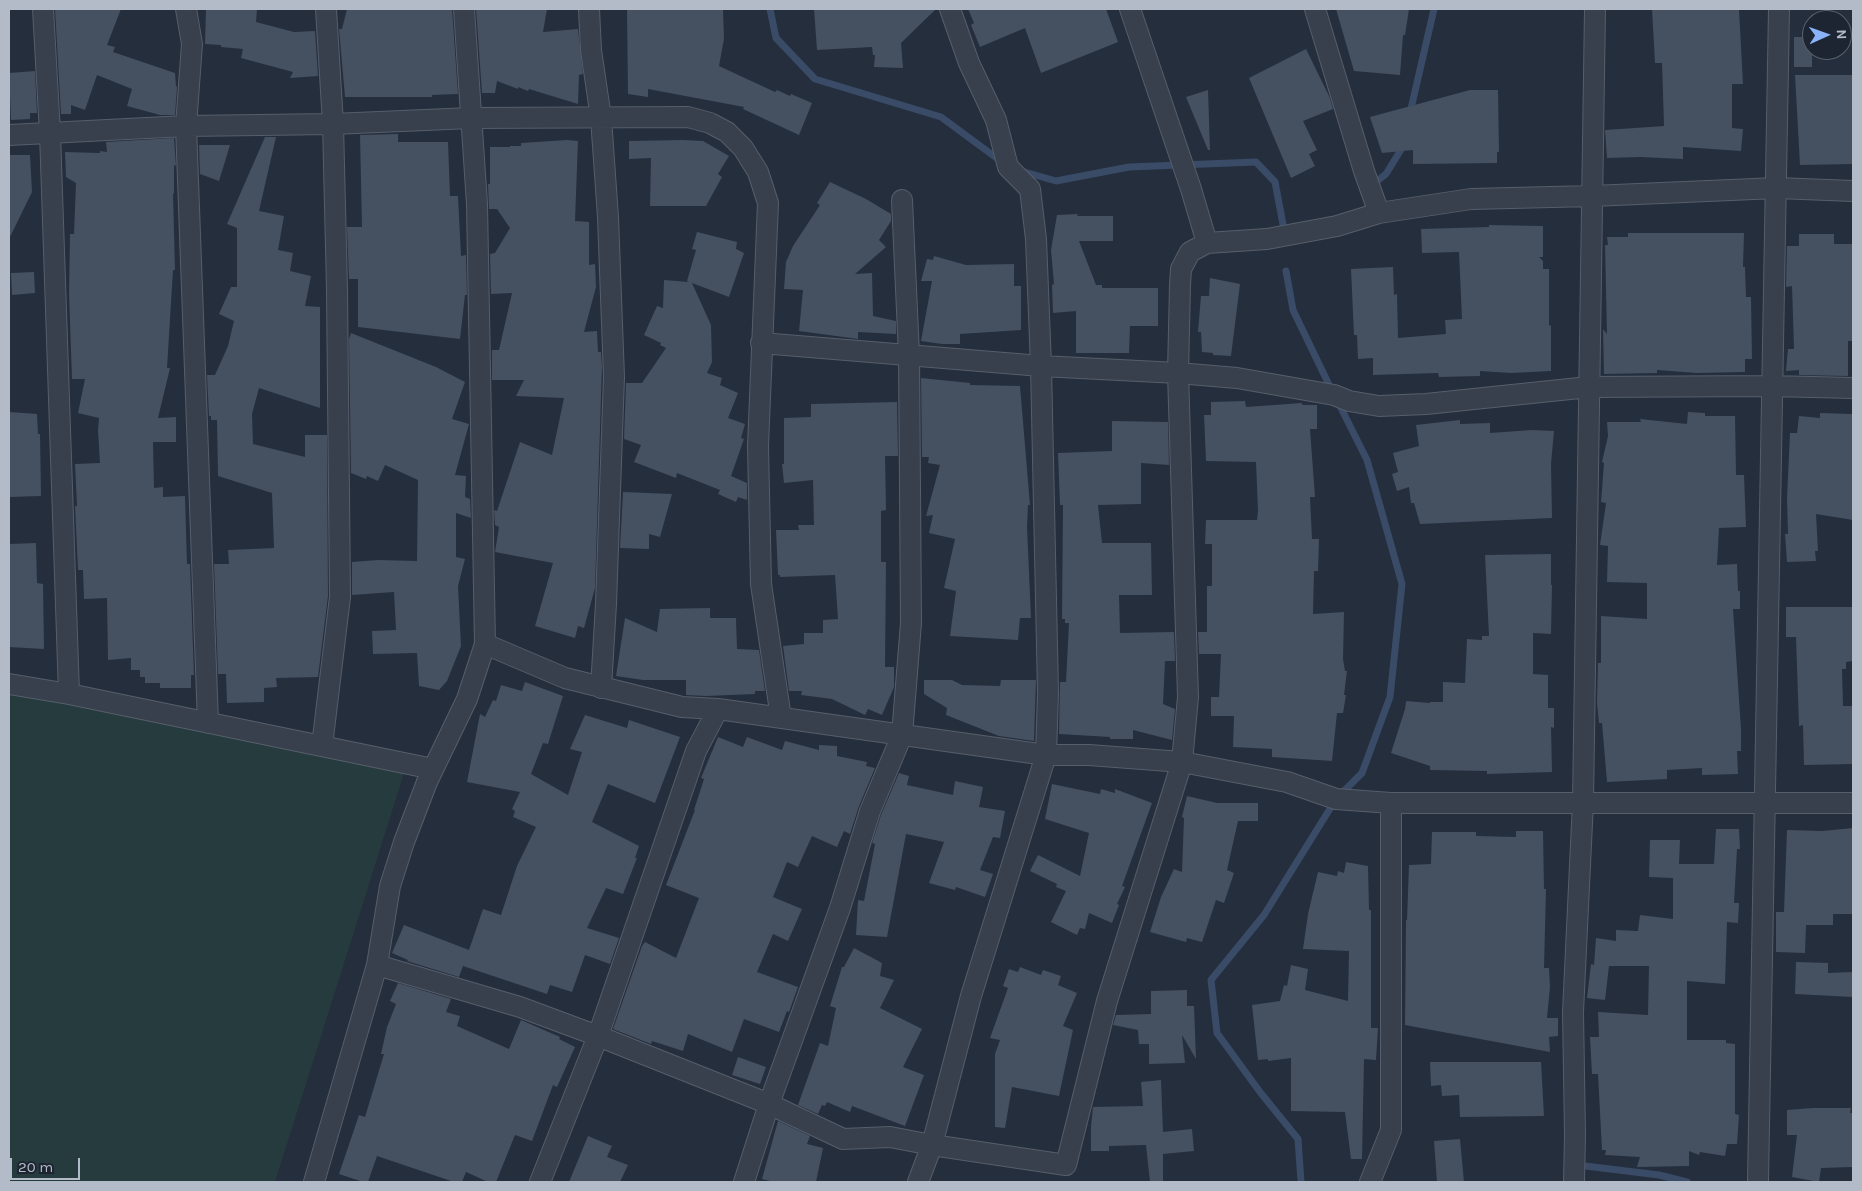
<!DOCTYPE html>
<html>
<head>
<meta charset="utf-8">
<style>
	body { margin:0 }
	#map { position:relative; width:1862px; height:1191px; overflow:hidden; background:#242e3d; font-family:Karla,sans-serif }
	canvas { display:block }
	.frame { position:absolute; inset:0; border:10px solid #b3bbc8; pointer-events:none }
	.north { position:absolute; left:1802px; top:10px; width:50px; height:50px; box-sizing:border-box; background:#1d2532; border:1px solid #59616e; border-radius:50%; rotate:88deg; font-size:14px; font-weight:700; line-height:20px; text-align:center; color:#b3bbc8 }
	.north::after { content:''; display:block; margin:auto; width:18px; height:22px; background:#89b2f8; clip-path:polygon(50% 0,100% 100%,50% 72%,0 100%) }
	.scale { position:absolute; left:10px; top:1158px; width:70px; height:22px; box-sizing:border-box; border:2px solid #b3bbc8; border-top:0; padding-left:6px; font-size:15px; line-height:18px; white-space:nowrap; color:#b3bbc8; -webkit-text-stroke:4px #1d2532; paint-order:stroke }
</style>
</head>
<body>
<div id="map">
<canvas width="1862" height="1191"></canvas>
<div class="frame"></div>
<div class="north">N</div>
<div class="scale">20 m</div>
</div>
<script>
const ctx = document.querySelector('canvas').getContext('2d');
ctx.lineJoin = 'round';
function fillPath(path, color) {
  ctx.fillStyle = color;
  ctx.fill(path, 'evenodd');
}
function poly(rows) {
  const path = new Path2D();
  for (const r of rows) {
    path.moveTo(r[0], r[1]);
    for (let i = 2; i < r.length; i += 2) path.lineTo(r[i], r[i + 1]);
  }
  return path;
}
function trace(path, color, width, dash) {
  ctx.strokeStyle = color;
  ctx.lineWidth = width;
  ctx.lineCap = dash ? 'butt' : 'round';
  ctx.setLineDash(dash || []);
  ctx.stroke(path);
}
fillPath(poly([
	[9,684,406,767,275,1182,9,1182]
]), '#263b3e');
trace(poly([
	[770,9,776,38,815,79,941,117,1002,162],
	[1410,113,1434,9],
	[1021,171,1056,181,1129,167,1256,162,1275,182,1285,235],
	[1372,185,1386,174,1402,148,1403,143],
	[1286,271,1293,310,1332,391],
	[1577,1165,1659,1175,1687,1182],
	[1301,1182,1298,1139,1260,1092,1217,1033,1211,980,1264,915,1336,799,1362,773,1390,697,1402,584,1367,460,1337,400]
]), '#394b66', 7);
fillPath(poly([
	[55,9,121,9,107,45,115,47,113,52,175,73,176,86,177,87,175,115,160,115,127,106,132,89,97,75,85,110,71,105,71,114,61,114],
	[206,9,257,9,256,22,294,32,315,31,318,76,290,78,293,72,241,58,243,49,221,47,221,45,205,44],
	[347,9,452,9,458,94,432,95,432,97,345,97,339,29,342,29],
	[476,9,547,9,543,32,578,29,583,74,579,75,578,104,529,89,528,91,518,87,518,89,497,81,495,93,482,93],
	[627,9,723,9,724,39,719,66,775,92,777,90,790,96,791,94,812,103,799,135,743,109,744,107,648,89,648,97,628,94],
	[814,9,936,9,901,43,903,68,874,67,875,55,873,55,872,47,817,50],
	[968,9,1106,9,1118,42,1041,73,1025,28,980,47,971,25,974,23],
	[1336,9,1409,9,1405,35,1403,35,1400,75,1354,71],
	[1652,9,1739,9,1743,84,1732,84,1732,128,1743,129,1741,151,1683,147,1683,159,1640,157,1607,158,1605,130,1664,126,1662,63,1655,63],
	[1794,37,1812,37,1812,67,1794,67],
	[1306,49,1330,98,1333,109,1303,121,1317,150,1309,154,1315,166,1291,178,1249,78],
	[35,71,37,113,30,113,30,119,11,120,9,73],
	[1795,75,1853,75,1853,164,1800,165],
	[1208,90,1210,150,1208,150,1186,97],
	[1470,90,1498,90,1499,152,1497,152,1497,163,1413,164,1413,150,1382,153,1370,117],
	[398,134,398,142,448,142,450,196,458,196,461,256,466,255,467,295,465,295,460,339,358,327,358,279,349,279,347,227,362,227,360,135],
	[265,137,276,137,259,211,284,216,278,250,293,253,290,271,311,276,305,306,320,307,320,408,259,388,252,414,253,444,305,457,305,435,327,435,328,596,318,677,276,678,277,687,264,688,264,702,227,703,226,674,218,674,214,564,229,564,228,550,274,548,272,493,218,476,217,420,211,420,211,416,209,416,207,375,215,375,228,346,234,321,219,314,231,287,237,287,237,228,227,224],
	[174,138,176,166,174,165,174,194,173,193,175,270,173,270,167,368,170,368,158,418,176,417,176,442,153,442,154,488,163,487,163,497,185,496,187,564,190,564,194,675,191,675,191,688,160,688,160,683,145,683,145,677,140,677,140,670,131,670,131,658,108,660,107,598,84,599,83,570,78,570,75,506,77,506,75,464,100,463,98,430,99,418,78,413,85,379,72,379,69,294,70,234,74,234,76,183,66,177,65,152,100,153,100,151,107,152,106,142],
	[567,140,578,141,575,221,589,222,589,265,595,264,596,287,584,332,597,331,598,352,601,352,602,366,595,588,584,628,578,626,575,638,535,626,553,563,495,552,499,527,495,525,494,510,497,511,520,442,552,455,564,398,516,396,524,380,492,380,492,350,499,350,512,293,491,294,490,254,495,253,510,228,497,209,489,209,488,184,490,184,490,147,510,147,510,146,521,146,521,143],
	[683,140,703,141,729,156,718,174,722,177,706,206,650,206,651,158,629,159,629,141],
	[199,145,230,145,219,181,200,174],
	[9,155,30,155,32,192,9,239],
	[830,182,866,199,891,214,891,221,879,240,886,247,855,274,872,273,873,316,896,321,896,334,858,332,858,339,799,331,803,290,784,289,786,262,793,246,820,205,817,203],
	[1078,214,1077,216,1113,216,1113,241,1079,241,1096,285,1102,285,1102,288,1158,288,1158,326,1130,326,1129,353,1076,353,1076,311,1053,313,1052,285,1054,284,1051,250,1057,215],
	[1489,225,1543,226,1543,257,1539,257,1543,261,1543,269,1549,269,1549,325,1551,326,1551,371,1511,373,1480,371,1480,376,1439,377,1438,373,1373,375,1373,358,1358,359,1357,335,1354,335,1351,269,1393,267,1394,295,1397,294,1398,338,1446,334,1445,320,1462,319,1459,252,1422,253,1421,229,1489,227],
	[697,232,737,242,736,249,744,253,729,297,692,283,711,325,712,362,707,373,722,378,720,385,738,393,728,418,745,424,741,438,744,439,731,476,747,483,747,500,738,497,736,502,718,494,720,490,677,473,676,478,634,462,641,445,624,439,626,383,642,383,666,348,660,345,661,343,644,335,657,306,663,308,664,280,689,282,687,281,696,250,692,249],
	[1628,233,1744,233,1743,267,1745,267,1746,297,1751,297,1752,359,1745,359,1745,372,1697,373,1657,370,1657,373,1604,374,1603,329,1607,334,1605,245,1608,245,1607,237,1628,237],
	[1799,234,1834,234,1834,244,1853,244,1853,341,1848,341,1848,376,1799,375,1799,370,1786,371,1788,349,1794,349,1792,286,1786,287,1787,246,1799,246],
	[934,256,966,265,1014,264,1014,286,1021,286,1021,330,960,334,960,344,942,344,921,341,932,281,921,281,927,259,933,260],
	[34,272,35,293,12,295,11,273],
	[1210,278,1240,284,1231,356,1213,355,1213,353,1202,352,1201,332,1198,332,1201,296,1209,296],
	[351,333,436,367,465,382,452,419,469,424,455,475,466,476,465,497,470,499,471,518,456,513,456,557,465,559,458,586,461,646,447,681,439,690,419,686,417,653,373,654,372,631,396,630,394,592,352,595,352,562,378,560,417,561,418,480,385,465,378,481,367,476,366,479,351,473,349,339],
	[921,378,970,383,970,385,1020,386,1030,505,1028,505,1027,527,1031,618,1020,618,1018,640,950,636,956,591,944,588,955,539,929,533,933,515,926,516,940,465,928,463,929,457,922,457],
	[1245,401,1246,407,1302,403,1302,405,1317,405,1317,429,1310,429,1315,497,1310,497,1312,539,1319,539,1318,571,1314,571,1313,614,1344,612,1343,659,1345,671,1347,671,1344,695,1346,695,1343,713,1337,713,1332,761,1272,757,1272,749,1233,747,1234,716,1211,716,1211,697,1219,697,1221,654,1199,654,1198,632,1207,632,1207,586,1212,586,1212,544,1205,544,1206,520,1257,520,1258,511,1256,462,1206,461,1204,415,1211,415,1211,402],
	[897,402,898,456,885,456,886,510,881,511,881,562,886,562,885,667,894,667,894,687,882,715,868,709,865,715,832,699,801,695,802,691,789,691,783,646,804,644,804,633,823,633,823,620,838,619,835,575,780,577,780,575,778,575,776,530,799,530,798,525,814,525,813,480,784,483,782,464,784,464,784,418,811,417,811,404],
	[9,412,37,414,38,434,40,434,41,496,9,497],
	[1688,412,1705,413,1705,416,1735,416,1736,475,1744,475,1746,527,1719,528,1717,565,1737,564,1738,591,1740,591,1740,609,1733,609,1741,729,1741,751,1737,751,1738,774,1702,775,1702,768,1667,770,1667,779,1607,782,1602,723,1599,723,1597,703,1598,663,1601,663,1601,616,1647,619,1647,583,1607,582,1608,546,1600,545,1606,503,1601,502,1604,463,1602,462,1608,436,1607,422,1641,422,1640,419,1687,424],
	[1820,413,1853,414,1853,520,1816,514,1818,551,1815,551,1816,561,1787,562,1785,534,1788,534,1787,498,1790,433,1797,433,1799,416,1820,418],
	[1460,420,1460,424,1490,423,1490,433,1532,430,1554,431,1551,464,1552,518,1420,524,1414,503,1411,503,1409,487,1397,491,1392,474,1398,472,1393,453,1419,446,1416,425],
	[1112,421,1168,422,1169,465,1141,463,1141,504,1098,505,1102,543,1151,543,1152,595,1119,595,1120,633,1174,632,1175,661,1165,661,1163,704,1175,709,1172,740,1133,730,1133,739,1110,739,1110,737,1059,734,1060,682,1066,682,1069,623,1065,623,1065,619,1062,619,1063,505,1060,505,1058,453,1112,451],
	[623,492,672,494,660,537,649,534,649,549,620,548],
	[36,543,37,583,43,584,44,649,9,647,9,544],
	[1551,554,1551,585,1552,585,1551,634,1533,633,1533,674,1548,675,1548,708,1554,708,1554,728,1551,727,1552,772,1487,774,1487,771,1430,770,1430,766,1391,753,1405,709,1406,701,1430,703,1430,702,1443,702,1443,682,1465,683,1467,639,1482,640,1482,636,1489,636,1485,555],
	[1786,607,1852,607,1853,661,1846,662,1846,669,1842,669,1843,706,1853,706,1853,764,1804,765,1803,725,1799,726,1796,637,1786,637],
	[710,608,710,618,736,618,737,649,759,650,765,691,755,691,755,694,706,696,686,695,686,680,643,680,616,676,625,618,657,632,660,609],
	[924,680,952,680,962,685,1000,686,1001,680,1036,680,1034,741,999,736,946,715,947,708,924,694],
	[525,682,563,696,548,744,543,743,531,774,568,795,582,752,570,749,585,715,627,728,629,720,680,737,655,803,608,784,592,822,639,846,635,858,637,858,623,894,606,888,587,928,619,938,610,964,585,955,572,992,550,985,547,994,463,966,459,977,407,961,408,960,392,953,404,925,469,950,483,909,501,915,517,866,536,827,513,817,515,811,512,809,520,792,467,782,480,714,485,717,493,700,496,701,501,685,522,691],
	[718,737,743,747,747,737,782,750,785,741,819,750,819,745,837,746,837,756,867,762,866,766,875,768,859,806,850,834,844,831,837,847,812,836,798,867,787,862,773,897,802,909,788,941,773,934,757,972,798,987,789,1012,787,1011,779,1032,744,1019,732,1052,688,1034,683,1051,652,1041,651,1044,613,1029,642,946,645,942,676,958,699,898,666,885,695,810,694,810,704,779,701,778],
	[899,773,909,776,907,785,953,795,955,781,983,787,979,807,1005,811,1000,838,993,837,980,870,993,874,985,897,956,887,955,890,929,883,944,842,906,834,887,937,856,935,858,900,864,901,875,844,872,843,881,815],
	[1052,784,1100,794,1101,789,1115,793,1115,789,1152,803,1122,886,1125,887,1117,904,1119,905,1112,923,1089,913,1085,929,1080,928,1077,935,1051,922,1066,891,1056,887,1057,884,1030,871,1038,855,1080,876,1089,833,1045,819],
	[1187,796,1217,803,1258,803,1258,821,1238,821,1227,870,1234,873,1224,903,1216,900,1202,942,1187,938,1186,942,1150,932,1161,897,1174,869,1182,872,1184,818,1182,817],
	[1853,828,1853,914,1833,914,1833,925,1806,925,1805,953,1776,952,1776,912,1784,912,1787,830,1822,831],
	[1716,829,1739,829,1740,849,1737,849,1734,903,1739,903,1738,923,1727,922,1725,984,1687,981,1687,1040,1726,1040,1726,1043,1735,1044,1735,1114,1739,1115,1737,1144,1727,1144,1725,1156,1700,1152,1699,1155,1689,1151,1689,1166,1637,1167,1640,1157,1605,1155,1606,1150,1602,1150,1598,1074,1592,1074,1590,1037,1599,1037,1598,1012,1648,1015,1649,966,1609,966,1605,1000,1587,998,1591,964,1594,965,1596,938,1616,941,1616,930,1638,931,1640,915,1673,919,1673,878,1649,877,1650,840,1680,840,1679,864,1714,864],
	[1516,831,1543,831,1544,889,1546,889,1544,968,1549,968,1550,987,1547,1018,1558,1018,1558,1036,1549,1037,1550,1052,1405,1025,1406,920,1407,920,1409,865,1431,864,1432,832,1476,832,1476,836,1516,837],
	[1346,862,1368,866,1369,910,1371,910,1371,1028,1378,1028,1376,1060,1364,1059,1362,1159,1351,1159,1345,1112,1291,1111,1291,1058,1268,1061,1268,1059,1258,1060,1252,1005,1280,1001,1284,985,1287,986,1291,965,1308,969,1305,990,1348,1001,1349,951,1303,949,1308,914,1318,872,1337,876,1338,871,1344,873],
	[854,948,882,963,880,976,894,980,880,1008,922,1029,903,1067,924,1075,905,1126,852,1106,850,1112,827,1102,825,1106,822,1105,818,1114,798,1105,820,1043,828,1046,836,1008,830,1006,842,967,844,967],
	[1796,962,1828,963,1828,973,1853,972,1853,997,1795,994],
	[1020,967,1041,975,1043,970,1061,976,1058,985,1077,993,1063,1026,1073,1030,1059,1096,1012,1087,1005,1128,995,1127,995,1054,1000,1040,990,1038,1008,988,1003,986,1009,969,1018,972],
	[398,983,451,999,446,1012,460,1016,457,1026,509,1049,521,1020,560,1037,559,1039,575,1047,557,1087,553,1085,532,1141,515,1135,496,1182,488,1182,466,1172,462,1182,454,1182,377,1156,368,1182,363,1182,339,1174,359,1115,365,1117,384,1054,381,1054,387,1027,396,1004,390,1001],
	[1187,990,1187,1006,1194,1006,1196,1059,1182,1035,1185,1063,1149,1064,1149,1044,1139,1044,1138,1030,1113,1025,1116,1015,1151,1014,1151,991],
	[738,1057,766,1067,760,1084,732,1075],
	[1430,1062,1541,1062,1544,1116,1460,1117,1459,1095,1442,1096,1441,1085,1431,1086],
	[1161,1080,1163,1132,1192,1129,1194,1151,1163,1154,1163,1181,1150,1182,1146,1145,1109,1146,1109,1151,1091,1151,1091,1126,1093,1107,1143,1106,1141,1082],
	[1813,1108,1851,1108,1850,1113,1853,1113,1853,1167,1821,1168,1819,1182,1792,1177,1797,1135,1787,1135,1787,1110],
	[778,1121,810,1136,807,1144,823,1148,816,1182,774,1182,762,1179],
	[588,1136,612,1146,607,1157,628,1165,620,1182,569,1182],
	[1460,1139,1464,1182,1437,1182,1434,1141]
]), '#455061');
const street = poly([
	[43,9,50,133,69,694],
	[186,9,192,44,186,126,208,723],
	[589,9,591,50,601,118,608,217,614,377,606,604,601,688],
	[1130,9,1191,189,1207,243],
	[1315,9,1364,171,1379,213],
	[9,135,186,126,333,124,471,118,688,117,710,123,727,132,743,148,758,172,768,203,758,446,761,584,781,718],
	[761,343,1041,366,1178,373,1237,378,1334,395,1349,401,1379,406,1426,404,1589,387,1771,386,1853,388],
	[485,644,565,678,682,707,718,709,1046,755,1089,755,1182,762,1287,782,1336,799,1391,803,1853,803],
	[9,684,69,694,433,769],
	[322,746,340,597,337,289,333,124,326,9],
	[377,965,520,1007,598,1036,769,1104,843,1139,890,1137,932,1145,1066,1165,1107,1001,1182,762,1188,697,1178,373,1180,285,1181,269,1190,252,1207,243,1267,239,1337,226,1379,213,1471,199,1592,196,1777,188,1853,191],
	[314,1182,377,965,390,886,404,842,427,782,467,699,485,644,477,204,464,9],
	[540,1182,598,1036,696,751,718,709],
	[744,1182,769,1104,840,908,870,811,902,735,911,623,909,355,902,200],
	[918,1182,932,1145,971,996,1046,755,1048,693,1041,366,1036,239,1030,189,1008,167,996,120,969,63,950,9],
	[1370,1182,1391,1130,1391,803],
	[1574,1182,1575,1135,1573,1012,1583,802,1595,9],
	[1758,1182,1779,9]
]);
trace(street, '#565e6b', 22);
trace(street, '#38404d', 20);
</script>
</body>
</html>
